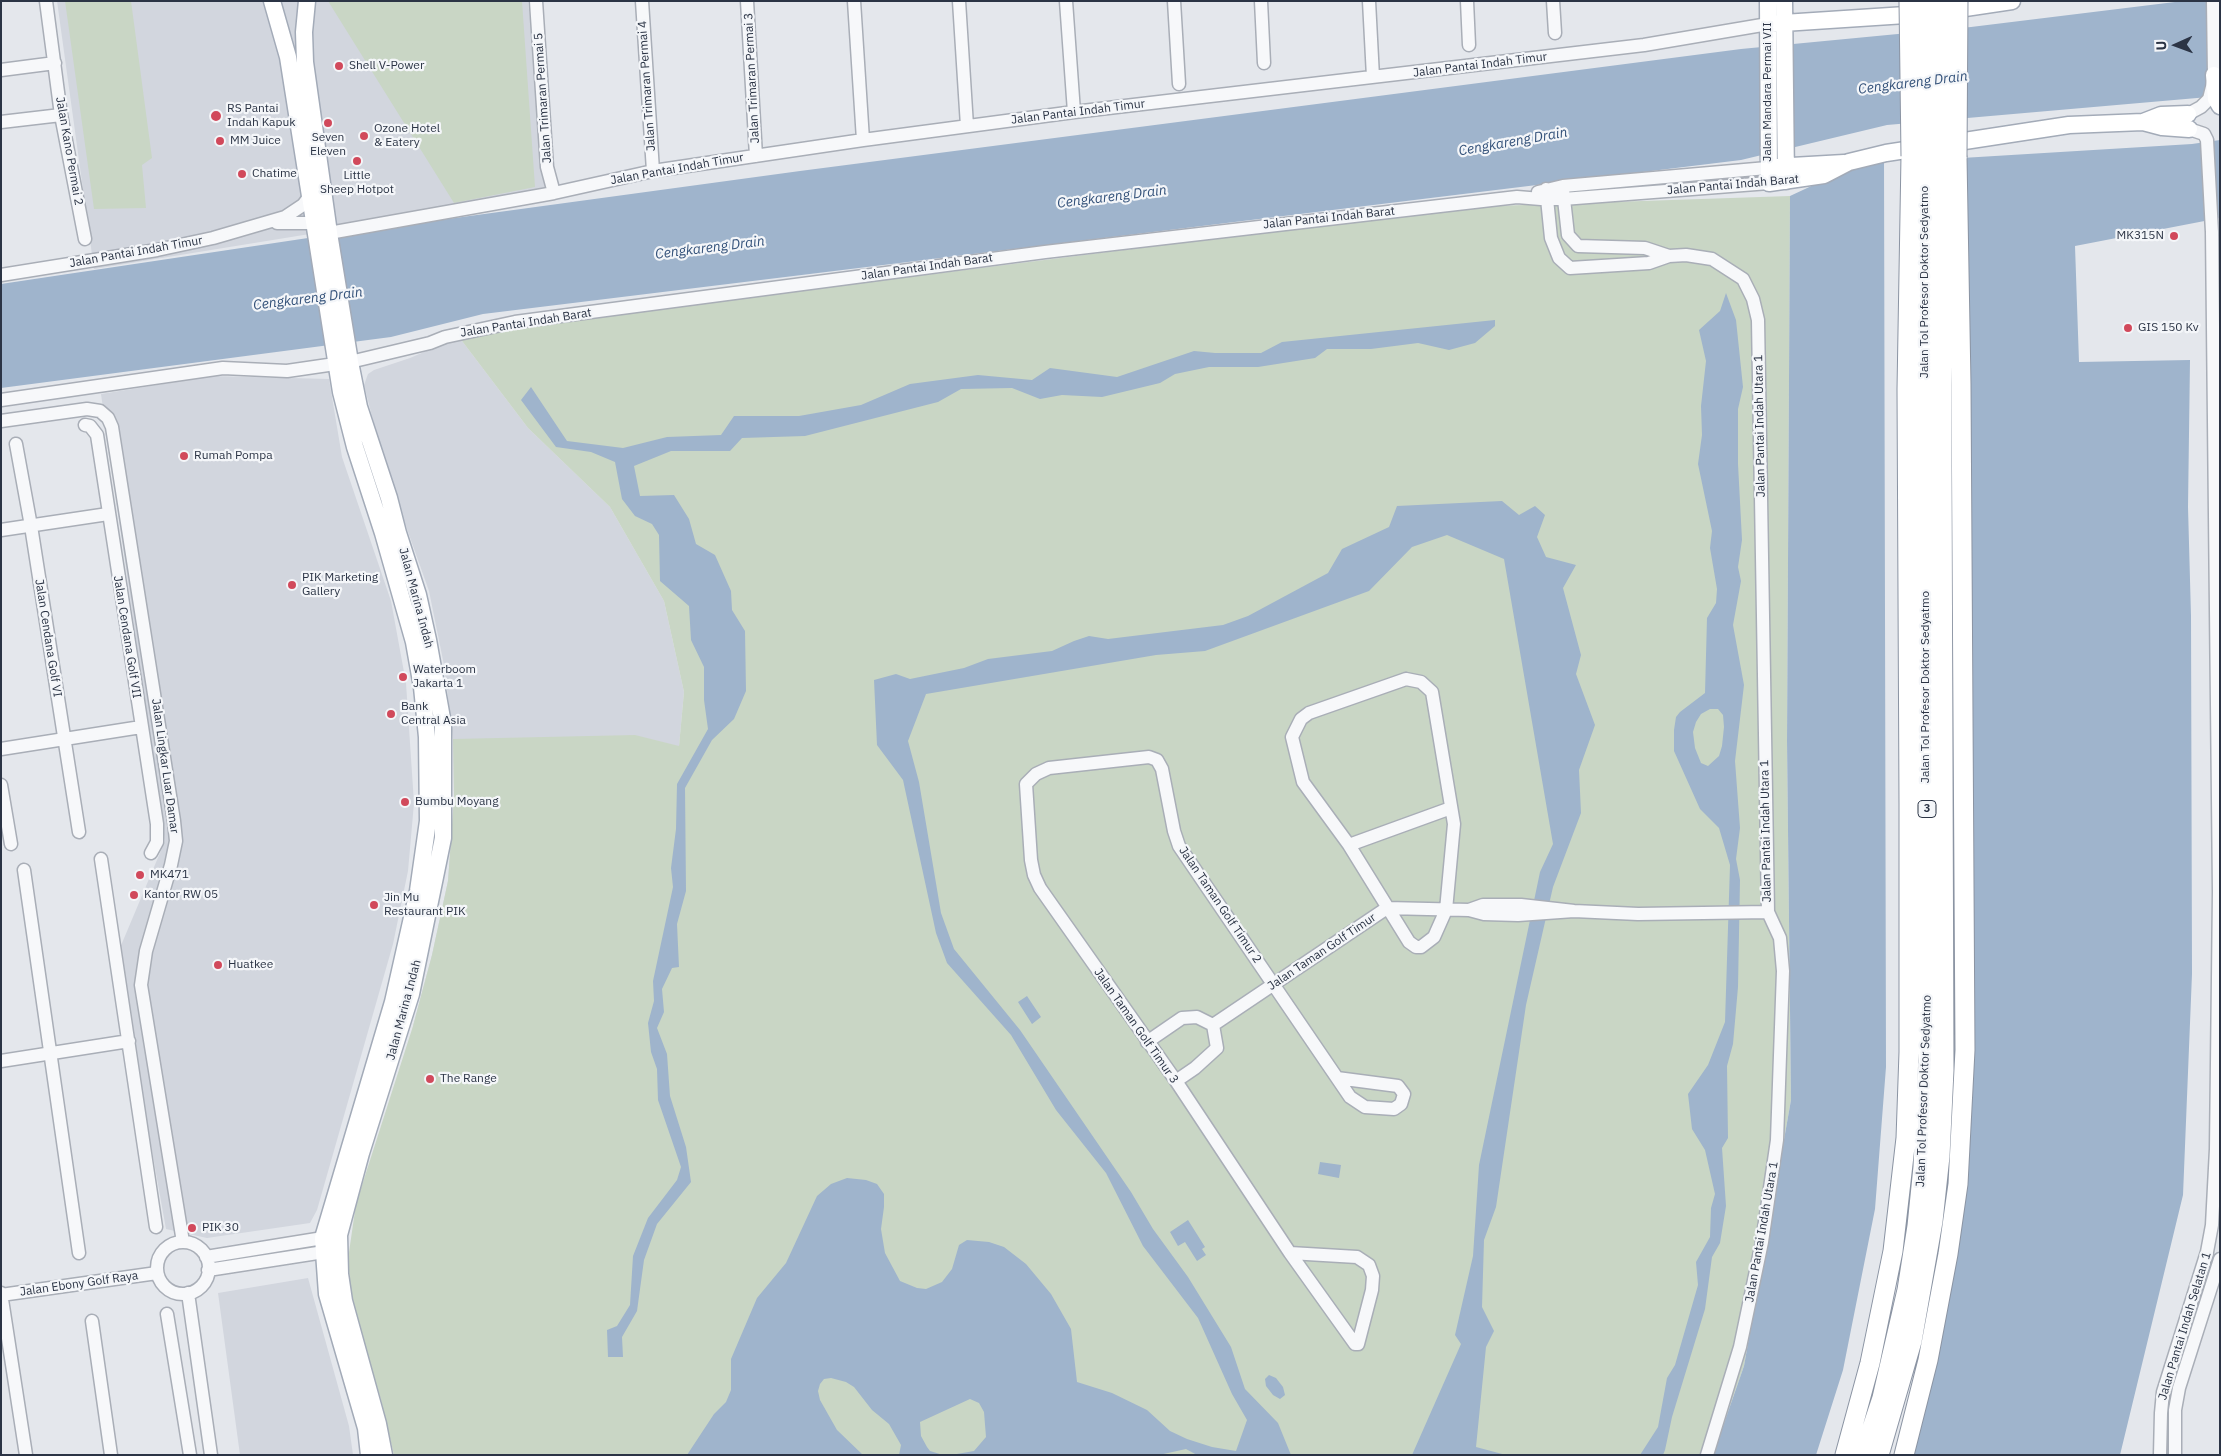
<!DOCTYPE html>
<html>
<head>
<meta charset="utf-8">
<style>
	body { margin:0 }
	#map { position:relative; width:2221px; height:1456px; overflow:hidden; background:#e4e7ec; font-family:"IBM Plex Sans",sans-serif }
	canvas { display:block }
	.frame { position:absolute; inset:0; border:2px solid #2b3445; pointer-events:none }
	.north { position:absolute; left:2151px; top:20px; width:50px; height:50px; -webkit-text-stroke:4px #f4f6f9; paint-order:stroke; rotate:268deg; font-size:14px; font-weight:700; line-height:20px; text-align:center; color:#2b3445 }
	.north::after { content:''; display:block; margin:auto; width:18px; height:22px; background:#2b3445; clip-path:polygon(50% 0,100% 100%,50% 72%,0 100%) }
</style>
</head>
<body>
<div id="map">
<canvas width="2221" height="1456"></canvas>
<div class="frame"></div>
<div class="north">U</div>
</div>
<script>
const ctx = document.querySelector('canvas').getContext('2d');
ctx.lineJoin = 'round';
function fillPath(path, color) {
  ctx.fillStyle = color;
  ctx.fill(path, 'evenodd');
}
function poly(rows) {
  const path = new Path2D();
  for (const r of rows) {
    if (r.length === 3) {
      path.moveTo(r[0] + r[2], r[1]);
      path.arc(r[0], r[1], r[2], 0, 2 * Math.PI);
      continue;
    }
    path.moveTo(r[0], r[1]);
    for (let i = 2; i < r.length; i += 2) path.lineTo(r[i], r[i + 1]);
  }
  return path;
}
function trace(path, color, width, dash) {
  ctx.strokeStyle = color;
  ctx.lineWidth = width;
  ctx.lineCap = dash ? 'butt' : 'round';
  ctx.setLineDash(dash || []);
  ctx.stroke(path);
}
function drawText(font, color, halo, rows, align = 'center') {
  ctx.font = font + ' "IBM Plex Sans",sans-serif';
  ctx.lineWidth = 4.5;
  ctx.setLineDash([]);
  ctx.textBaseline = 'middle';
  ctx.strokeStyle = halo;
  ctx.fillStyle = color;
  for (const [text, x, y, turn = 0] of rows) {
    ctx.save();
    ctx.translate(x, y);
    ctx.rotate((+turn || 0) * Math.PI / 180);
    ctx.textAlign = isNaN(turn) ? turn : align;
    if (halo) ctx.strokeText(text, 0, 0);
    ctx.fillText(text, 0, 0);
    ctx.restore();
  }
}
fillPath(poly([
	[57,1,528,1,550,195,94,269],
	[459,337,528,428,610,507,664,601,684,692,679,746,413,1026,432,955,448,881,454,798,453,739,444,665,429,591,385,467,364,385,368,374,374,370,410,358],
	[213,376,329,379,342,457,391,601,406,683,414,803,408,871,393,944,317,1210,310,1223,207,1238,166,1229,117,955,165,841,101,394],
	[308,1278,349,1426,353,1455,240,1455,218,1293]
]), '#d2d6de');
fillPath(poly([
	[65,1,131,1,152,158,142,165,146,208,94,209],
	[328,1,522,1,535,187,454,203],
	[1790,196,1787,741,1791,1100,1744,1366,1713,1455,394,1455,381,1400,368,1356,353,1318,348,1259,356,1204,413,1026,432,955,448,881,454,798,453,739,635,735,679,746,684,692,664,601,610,507,528,428,459,337,561,321,1464,207]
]), '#c9d6c5');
fillPath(poly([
	[2183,1,2220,1,2220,96,1887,125,1741,160,483,314,391,337,1,388,1,284,308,238,800,171,1741,49,1971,27],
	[2220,140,2220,218,2075,246,2079,362,2190,360,2188,507,2191,616,2192,974,2183,1195,2120,1455,1908,1455,1964,1182,1962,158,2192,144],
	[1884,160,1886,1067,1875,1209,1843,1370,1816,1455,1713,1455,1744,1366,1791,1100,1787,741,1790,196,1835,175],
	[1726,293,1736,320,1743,387,1738,409,1738,464,1742,540,1738,567,1741,581,1733,625,1744,685,1735,761,1740,828,1736,859,1740,880,1738,987,1733,1044,1727,1066,1728,1138,1722,1148,1726,1206,1720,1243,1712,1257,1705,1309,1672,1417,1665,1450,1663,1455,1640,1455,1658,1427,1667,1378,1675,1365,1698,1285,1696,1262,1710,1237,1711,1208,1715,1194,1705,1150,1692,1129,1688,1094,1708,1065,1725,1022,1730,865,1719,828,1700,809,1674,751,1674,730,1676,717,1680,712,1705,693,1707,618,1716,603,1717,589,1710,548,1712,531,1698,464,1702,435,1701,406,1706,361,1699,330,1720,311],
	[1710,709,1718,709,1723,715,1724,727,1722,746,1719,756,1708,766,1701,763,1695,748,1693,732,1696,722,1701,714],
	[1495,320,1495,326,1475,343,1449,350,1418,343,1371,349,1327,349,1315,358,1258,367,1209,367,1175,374,1160,383,1102,397,1062,395,1040,399,1012,388,961,389,938,402,805,436,742,438,730,451,671,451,634,466,640,496,674,495,689,519,696,544,715,555,731,591,732,610,745,631,746,691,734,719,712,740,685,788,686,891,677,924,679,967,672,968,662,989,664,1012,657,1028,667,1054,670,1096,686,1147,691,1182,657,1224,644,1260,637,1311,622,1337,623,1357,608,1357,607,1330,617,1326,630,1305,633,1256,648,1218,677,1180,681,1167,658,1100,657,1069,651,1052,648,1023,654,1001,653,981,673,887,671,868,676,829,677,784,708,729,704,700,704,667,691,640,689,606,660,581,659,535,652,524,635,516,622,499,615,462,591,452,556,447,521,400,531,387,567,441,623,448,667,437,721,435,734,416,799,416,861,405,910,384,978,375,1032,380,1050,368,1117,377,1194,351,1215,353,1261,353,1282,342],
	[1502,501,1519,515,1535,506,1545,515,1537,537,1546,557,1576,565,1563,588,1581,655,1576,674,1595,725,1579,770,1581,813,1553,887,1526,1005,1496,1207,1484,1240,1482,1307,1494,1331,1486,1347,1476,1447,1506,1455,1412,1455,1461,1344,1455,1335,1473,1256,1479,1165,1540,872,1553,844,1504,559,1447,535,1412,547,1369,591,1205,651,1156,655,926,694,908,741,919,782,941,913,954,949,1020,1030,1131,1192,1153,1229,1188,1277,1231,1347,1245,1389,1278,1423,1291,1455,1197,1455,1186,1449,1159,1455,951,1455,974,1451,986,1437,984,1412,979,1403,970,1399,920,1422,921,1436,927,1447,930,1451,943,1455,899,1455,901,1445,889,1424,872,1410,854,1387,846,1382,831,1378,824,1379,820,1384,818,1391,820,1400,837,1430,863,1455,687,1455,714,1414,726,1402,731,1390,731,1359,757,1298,786,1263,817,1196,831,1184,847,1178,866,1180,877,1184,884,1194,884,1207,881,1229,885,1253,900,1281,917,1288,926,1289,942,1282,952,1269,959,1245,967,1240,989,1242,1004,1247,1026,1264,1051,1294,1071,1329,1077,1382,1112,1393,1147,1410,1170,1431,1187,1439,1212,1447,1236,1451,1247,1420,1232,1394,1198,1318,1143,1246,1106,1173,1056,1110,1011,1035,947,963,936,933,903,780,877,745,874,680,896,674,910,679,964,668,988,659,1052,651,1074,641,1089,636,1108,639,1223,625,1248,616,1328,573,1342,549,1389,527,1397,506],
	[1027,996,1041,1017,1032,1024,1018,1002],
	[1320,1162,1341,1165,1339,1178,1318,1174],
	[1188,1220,1205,1247,1202,1249,1206,1255,1197,1261,1185,1242,1178,1246,1170,1232],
	[1269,1375,1276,1378,1283,1387,1285,1395,1280,1399,1273,1395,1266,1386,1265,1379]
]), '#9fb4cc');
const minor = poly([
	[46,1,61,115,85,239],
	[536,1,547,167,554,193],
	[642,1,653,171],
	[747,1,756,156],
	[854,1,863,140],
	[959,1,967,126],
	[1066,1,1074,112],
	[1174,1,1179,84],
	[1261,1,1264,63],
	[1369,1,1373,77],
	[1467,1,1469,45],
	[1553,1,1555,33],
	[1,70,55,63],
	[2188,114,2201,107,2209,99,2212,87,2214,75,2213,1],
	[1,122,61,115],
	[1546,189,1551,238,1559,258,1570,268,1649,263,1669,256,1686,255,1712,259,1743,279,1753,299,1758,320,1768,912,1780,938,1783,971,1777,1140,1762,1242,1740,1347,1707,1455],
	[1563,190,1568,235,1578,246,1645,248,1669,256],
	[1538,192,1563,186,1767,168],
	[277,223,313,223],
	[329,233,554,193,653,171,863,140,1074,112,1644,45,1768,24],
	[1,275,157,250,213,238,285,217,303,205,309,197],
	[350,362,430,343,445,337,515,322,1045,252,1517,197,1541,199,1563,199,1769,183],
	[1,400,223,368,287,371,335,364],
	[1,421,87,409,100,411,108,418,112,427,174,821,176,841,171,865,146,951,141,985,183,1242],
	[85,425,90,426,97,435,157,824,157,842,151,853],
	[16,444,31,526,79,832],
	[1,530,108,514],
	[1406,679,1421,682,1432,692,1454,824,1446,910,1434,937,1421,947,1416,947,1409,942,1349,845,1303,782,1292,737,1301,719,1309,713,1406,679],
	[1,749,141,727],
	[1,785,11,844],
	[1349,845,1451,808],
	[101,859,156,1227],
	[24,870,79,1253],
	[1469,910,1483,905,1521,905,1574,911,1638,914,1768,912],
	[1213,1025,1387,908,1469,910,1484,914,1518,915,1574,911],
	[1147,1042,1182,1018,1197,1017,1213,1025,1217,1048,1195,1068,1176,1081],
	[1,1061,129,1041],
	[183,1268,26],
	[1290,1253,1357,1257,1369,1265,1373,1276,1372,1290,1358,1344,1355,1344,1290,1253,1176,1081,1040,888,1034,875,1031,860,1026,784,1036,774,1049,768,1149,757,1157,760,1162,769,1174,831,1179,846,1350,1097,1365,1107,1394,1109,1401,1104,1404,1094,1398,1086,1337,1078],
	[206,1257,323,1238],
	[208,1270,324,1252,329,1246],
	[1,1293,26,1455],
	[188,1293,211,1455],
	[1,1295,157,1273],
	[167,1314,190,1455],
	[92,1321,111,1455],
	[2160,1455,2161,1413,2163,1392,2207,1252,2212,1225,2216,1149,2219,892,2212,232,2207,140,2204,134,2189,129],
	[2175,1455,2175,1410,2179,1388,2220,1259]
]);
const major = poly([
	[272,1,288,57,341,392,355,447,383,533,414,642,422,687,427,737,428,821,418,891,393,1002,323,1238,327,1294,366,1428,369,1455],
	[307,1,304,32,305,62,329,233,350,362,359,407,389,498,398,533,418,595,428,640,443,724,443,838,411,994,361,1153,339,1235,340,1274,344,1301,378,1424,384,1455],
	[1768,1,1769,183,1824,175,1849,162,1886,153,2069,125,2143,122,2162,127,2189,129],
	[1784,1,1786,181],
	[1945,11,2012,1],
	[1768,24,1921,14],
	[2214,75,2216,99,2220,106],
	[2143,122,2161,115,2188,114],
	[1774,167,1844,163]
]);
const highway = poly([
	[1845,1455,1870,1363,1893,1251,1906,1138,1909,1052,1909,805,1907,389,1911,156],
	[1863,1455,1882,1398,1907,1290,1917,1226,1923,1167,1928,1061,1924,156],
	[1879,1455,1912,1341,1933,1221,1940,1156,1944,1070,1941,156],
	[1904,1455,1928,1360,1948,1254,1958,1184,1965,1050,1961,384,1957,157]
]);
trace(minor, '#a9aeb7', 15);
trace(major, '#a3abb8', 19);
trace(highway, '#8b94a3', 21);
trace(minor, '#f7f8fa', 12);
trace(major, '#fff', 16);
trace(highway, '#fff', 19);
const highwayBridge = poly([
	[1909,1,1911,156],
	[1924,156,1925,1],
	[1941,156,1941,1],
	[1957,157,1958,1]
]);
trace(highwayBridge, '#8b94a3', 21, []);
trace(highwayBridge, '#fff', 19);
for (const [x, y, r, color] of [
	[339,66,5,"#d1495b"],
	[216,116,6,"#d1495b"],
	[328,123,5,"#d1495b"],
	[364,136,5,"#d1495b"],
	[220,141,5,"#d1495b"],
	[357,161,5,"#d1495b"],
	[242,174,5,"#d1495b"],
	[2174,236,5,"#d1495b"],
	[2128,328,5,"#d1495b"],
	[184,456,5,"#d1495b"],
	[292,585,5,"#d1495b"],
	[403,677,5,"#d1495b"],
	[391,714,5,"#d1495b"],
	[405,802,5,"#d1495b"],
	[140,875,5,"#d1495b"],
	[134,895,5,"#d1495b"],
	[374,905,5,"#d1495b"],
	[218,965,5,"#d1495b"],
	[430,1079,5,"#d1495b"],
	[192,1228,5,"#d1495b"]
]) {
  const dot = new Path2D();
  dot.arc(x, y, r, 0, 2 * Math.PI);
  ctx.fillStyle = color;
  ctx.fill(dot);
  trace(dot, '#f4f6f9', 2);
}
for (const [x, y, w] of [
	[1927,809,18]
]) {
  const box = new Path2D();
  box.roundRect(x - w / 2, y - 8.5, w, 17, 4);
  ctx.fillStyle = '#f4f6f9';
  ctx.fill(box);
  trace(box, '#2b3445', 1);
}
drawText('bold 11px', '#2b3445', null, [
	["3",1927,809]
]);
drawText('12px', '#2b3445', '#f4f6f9', [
	["Jalan Pantai Indah Timur",1480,65,-7],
	["Jalan Trimaran Permai 3",752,78,-93],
	["Jalan Trimaran Permai 4",647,86,-94],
	["Jalan Mandara Permai VII",1768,92,-90],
	["Jalan Trimaran Permai 5",543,98,-94],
	["Jalan Pantai Indah Timur",1078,112,-7],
	["Jalan Kano Permai 2",69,151,80],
	["Jalan Pantai Indah Timur",677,169,-10],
	["Jalan Pantai Indah Barat",1733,185,-5],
	["Jalan Pantai Indah Barat",1329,218,-6],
	["Jalan Pantai Indah Timur",136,252,-10],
	["Jalan Pantai Indah Barat",927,267,-8],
	["Jalan Tol Profesor Doktor Sedyatmo",1925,282,-90],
	["Jalan Pantai Indah Barat",526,323,-9],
	["Jalan Pantai Indah Utara 1",1760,426,-91],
	["Jalan Marina Indah",416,598,75],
	["Jalan Cendana Golf VII",127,637,81],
	["Jalan Cendana Golf VI",48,638,81],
	["Jalan Tol Profesor Doktor Sedyatmo",1926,687,-90],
	["Jalan Lingkar Luar Damar",165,766,82],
	["Jalan Pantai Indah Utara 1",1766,831,-91],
	["Jalan Taman Golf Timur 2",1220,905,56],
	["Jalan Taman Golf Timur",1322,952,-34],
	["Jalan Marina Indah",404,1010,-75],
	["Jalan Taman Golf Timur 3",1136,1026,55],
	["Jalan Tol Profesor Doktor Sedyatmo",1924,1091,-88],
	["Jalan Pantai Indah Utara 1",1762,1232,-80],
	["Jalan Ebony Golf Raya",79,1284,-8],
	["Jalan Pantai Indah Selatan 1",2185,1326,-73]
]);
drawText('12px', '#2b3445', '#f4f6f9', [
	["Shell V-Power",349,66],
	["RS Pantai",227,109],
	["Indah Kapuk",227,123],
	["Ozone Hotel",374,129],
	["& Eatery",374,143],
	["Seven",328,138,"center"],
	["Eleven",328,152,"center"],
	["MM Juice",230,141],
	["Chatime",252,174],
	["Little",357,176,"center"],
	["Sheep Hotpot",357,190,"center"],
	["MK315N",2164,236,"right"],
	["GIS 150 Kv",2138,328],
	["Rumah Pompa",194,456],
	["PIK Marketing",302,578],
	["Gallery",302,592],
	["Waterboom",413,670],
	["Jakarta 1",413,684],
	["Bank",401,707],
	["Central Asia",401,721],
	["Bumbu Moyang",415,802],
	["MK471",150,875],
	["Kantor RW 05",144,895],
	["Jin Mu",384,898],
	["Restaurant PIK",384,912],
	["Huatkee",228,965],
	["The Range",440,1079],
	["PIK 30",202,1228]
], 'left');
drawText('italic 14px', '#34527a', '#f4f6f9', [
	["Cengkareng Drain",1913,83,-7],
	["Cengkareng Drain",1513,142,-10],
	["Cengkareng Drain",1112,197,-7],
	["Cengkareng Drain",710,248,-7],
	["Cengkareng Drain",308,299,-7]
]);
</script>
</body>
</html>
